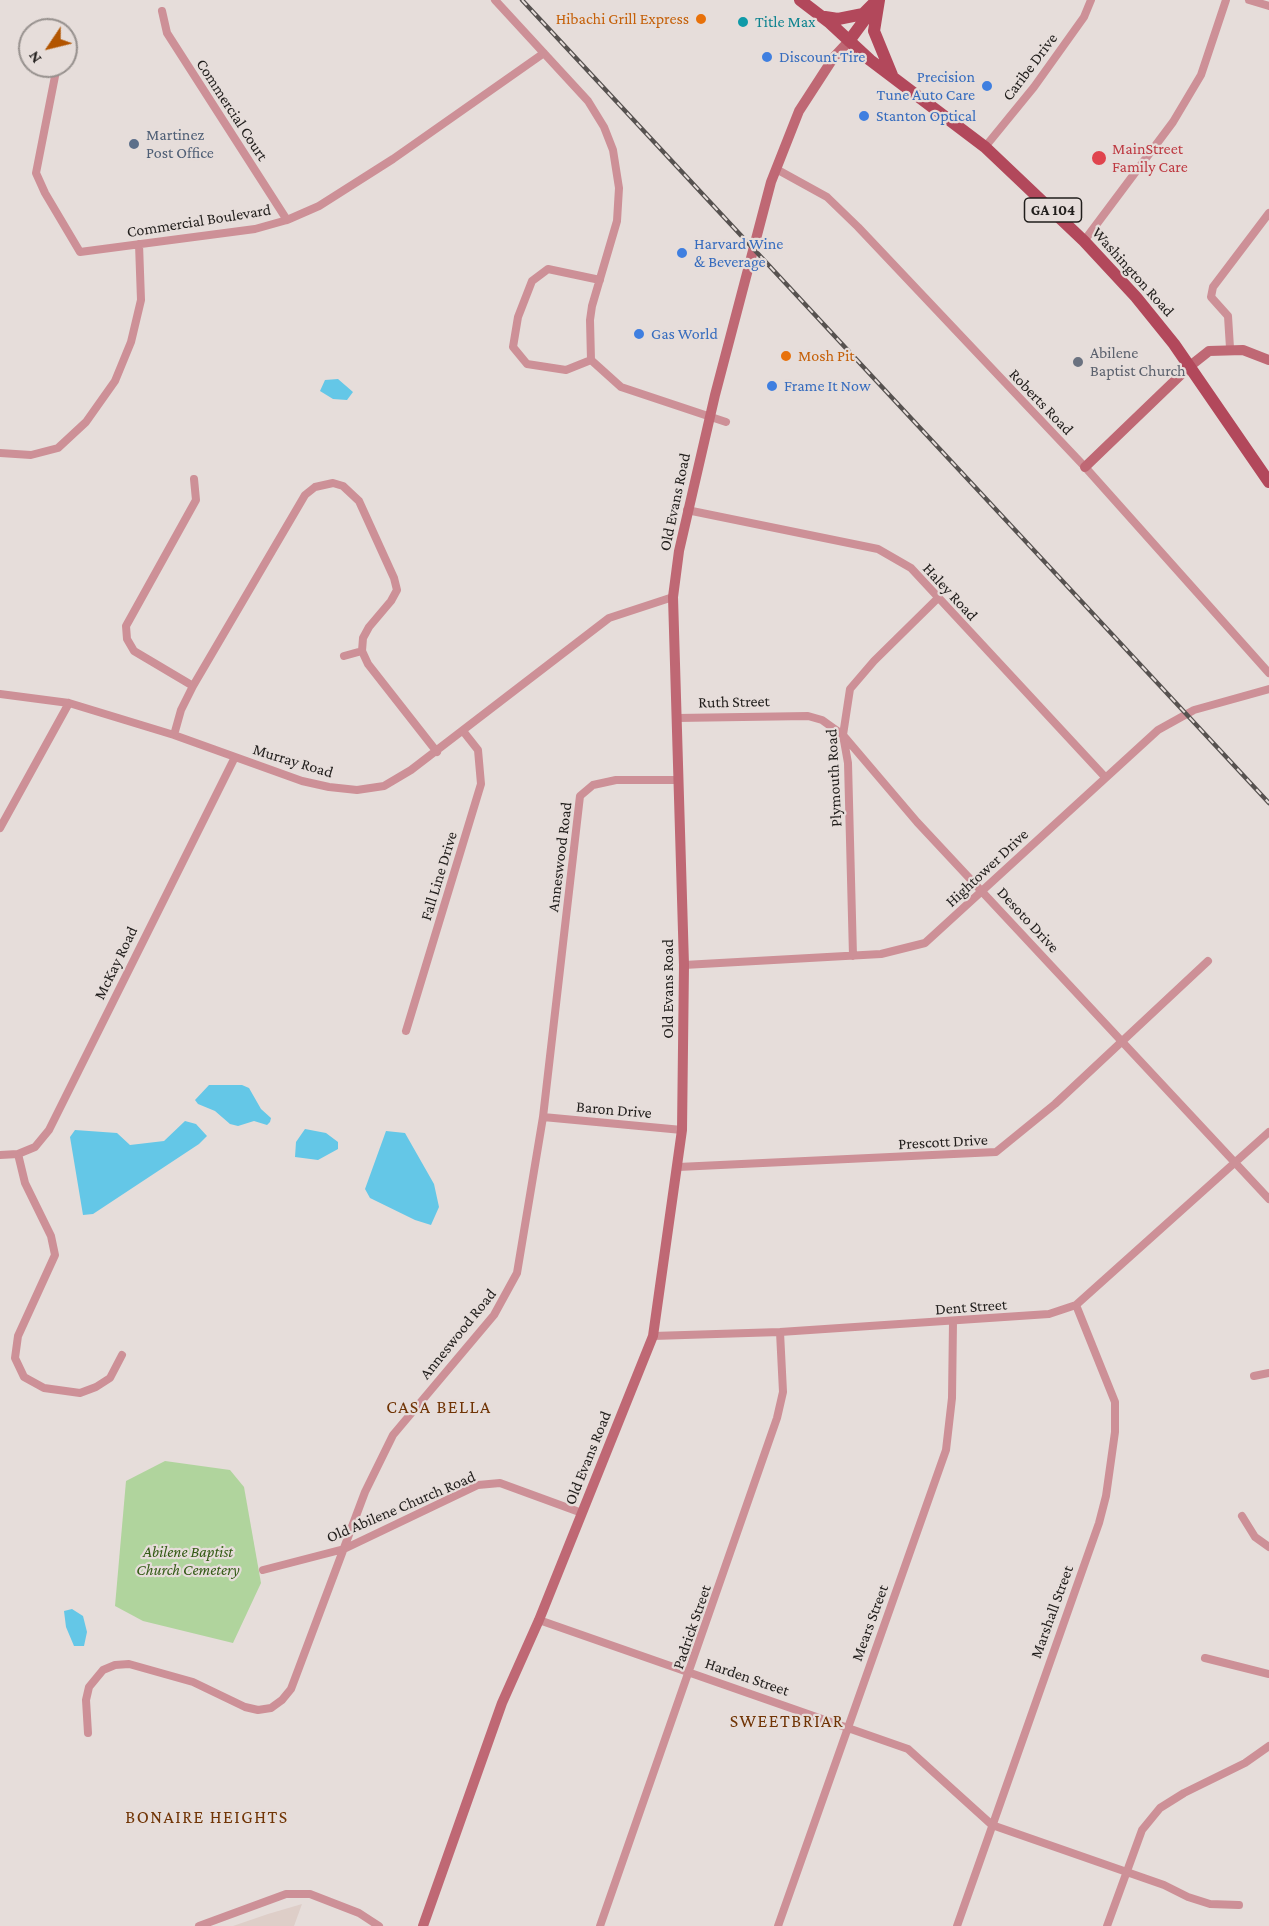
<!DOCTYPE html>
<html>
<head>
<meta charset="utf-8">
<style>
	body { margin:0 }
	#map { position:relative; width:1269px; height:1926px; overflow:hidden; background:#e6ddda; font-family:"Crimson Pro",serif }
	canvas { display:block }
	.north { position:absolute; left:18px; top:18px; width:60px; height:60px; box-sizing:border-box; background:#e6ddda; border:2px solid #97918e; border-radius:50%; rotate:235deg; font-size:16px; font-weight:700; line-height:24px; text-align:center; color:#211e1c }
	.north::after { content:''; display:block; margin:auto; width:21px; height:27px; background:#b25501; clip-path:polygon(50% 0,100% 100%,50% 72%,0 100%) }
</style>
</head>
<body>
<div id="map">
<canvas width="1269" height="1926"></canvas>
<div class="north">N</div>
</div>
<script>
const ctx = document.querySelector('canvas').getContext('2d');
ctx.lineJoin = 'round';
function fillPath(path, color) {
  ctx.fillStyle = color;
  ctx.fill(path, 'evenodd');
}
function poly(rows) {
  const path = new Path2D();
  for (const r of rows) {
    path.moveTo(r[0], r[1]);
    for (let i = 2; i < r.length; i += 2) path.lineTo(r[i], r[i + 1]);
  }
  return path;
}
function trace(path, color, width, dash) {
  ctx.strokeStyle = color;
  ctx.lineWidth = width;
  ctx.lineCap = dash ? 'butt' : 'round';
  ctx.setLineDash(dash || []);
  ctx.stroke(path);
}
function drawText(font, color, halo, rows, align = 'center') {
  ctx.font = font + ' "Crimson Pro",serif';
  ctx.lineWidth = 4.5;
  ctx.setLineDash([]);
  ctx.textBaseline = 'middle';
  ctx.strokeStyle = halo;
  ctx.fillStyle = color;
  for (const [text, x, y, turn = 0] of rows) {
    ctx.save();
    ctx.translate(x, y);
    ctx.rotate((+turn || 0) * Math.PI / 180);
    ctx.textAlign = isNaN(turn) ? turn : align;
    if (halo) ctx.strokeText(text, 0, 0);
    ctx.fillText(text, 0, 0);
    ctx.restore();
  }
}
fillPath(poly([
	[302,1904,294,1926,233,1926,268,1914]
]), '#decec8');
fillPath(poly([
	[165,1461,230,1470,244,1487,261,1583,233,1643,143,1621,115,1606,126,1481]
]), '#b0d49d');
fillPath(poly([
	[338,379,353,392,347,400,333,399,320,391,325,380],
	[209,1085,242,1085,249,1088,261,1109,271,1118,270,1122,267,1125,254,1121,238,1126,230,1124,215,1111,198,1104,195,1100],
	[185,1121,196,1124,207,1136,199,1144,93,1214,83,1215,70,1137,75,1130,117,1133,130,1145,164,1141],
	[305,1129,326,1133,338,1142,338,1149,318,1160,295,1157,296,1142],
	[386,1131,405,1133,434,1184,439,1207,431,1225,415,1220,370,1198,365,1189],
	[72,1609,83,1616,87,1632,84,1646,74,1646,66,1627,64,1611]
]), '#64c7e7');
trace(poly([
	[495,0,588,101,604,127,613,150,619,188,617,221,592,306,590,320,591,360,621,387,726,422],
	[1249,0,1269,6],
	[162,11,167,33,287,220],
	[57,66,36,173,45,193,80,252,255,229,287,220,319,206,393,159,544,53],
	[985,147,1034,87,1084,17,1091,0],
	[778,170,827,197,858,227,1085,467,1269,673],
	[1084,241,1173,122,1201,75,1226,0],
	[1230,348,1228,316,1211,297,1213,287,1269,213],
	[591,360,566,370,527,364,513,347,518,317,532,281,548,269,600,280],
	[0,453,31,455,58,448,86,422,115,381,131,342,141,300,139,244],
	[687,510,878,549,911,568,1105,777],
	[344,656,362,651],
	[193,686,134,651,127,639,126,626,196,500,194,479],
	[0,694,69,703,174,735,302,781,329,787,357,790,384,786,411,770,609,618,673,597],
	[677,718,808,716,822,720,843,735,917,822,1269,1199],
	[174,735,181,710,193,686,305,495,315,487,333,483,343,486,359,501,394,578,397,590,391,601,369,627,363,638,362,651,368,664,437,752],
	[0,828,69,703],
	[853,956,848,763,843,735,850,689,874,661,938,598],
	[684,965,881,954,925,943,1158,730,1194,710,1269,689],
	[406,1031,481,784,478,750,463,731],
	[543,1117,682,1130],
	[18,1154,25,1183,51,1236,55,1255,18,1336,15,1358,24,1377,44,1388,80,1393,96,1387,110,1378,122,1355],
	[0,1155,18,1154,35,1147,49,1130,235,757],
	[678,1167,996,1152,1055,1104,1208,961],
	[653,1336,780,1332,1049,1314,1076,1305,1269,1132],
	[1254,1376,1269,1373],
	[1242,1516,1255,1537,1269,1547],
	[263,1570,344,1549,478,1485,500,1483,582,1513],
	[539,1620,908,1749,992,1825,1164,1885,1188,1897,1210,1904,1239,1905],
	[1205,1658,1269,1674],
	[88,1733,86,1700,89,1687,103,1670,115,1665,129,1664,193,1682,245,1707,258,1710,271,1708,282,1700,291,1689,365,1492,393,1435,494,1315,517,1273,543,1117,580,796,593,785,616,780,677,780],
	[199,1926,286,1894,310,1894,359,1913,379,1926],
	[600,1926,777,1418,783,1392,780,1332],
	[778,1926,946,1450,952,1398,953,1322],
	[957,1926,1099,1523,1106,1496,1115,1432,1115,1402,1076,1305],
	[1107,1926,1142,1830,1160,1808,1184,1793,1245,1763,1269,1746]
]), '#cd9097', 8);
trace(poly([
	[1085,467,1190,366,1209,351,1243,350,1269,360],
	[423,1926,502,1703,539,1620,653,1336,682,1130,684,965,673,597,679,551,715,395,771,182,799,111,834,57,849,41]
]), '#bf6874', 10);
trace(poly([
	[800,0,830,23,870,60,985,147,1084,241,1136,297,1174,344,1269,482],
	[879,0,874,31,892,75],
	[825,17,838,19,863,14,877,0],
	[849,41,871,11]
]), '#b2485b', 12);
const rail = poly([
	[522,0,1269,803]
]);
trace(rail, '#575250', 4.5);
trace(rail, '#e6ddda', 2, [7]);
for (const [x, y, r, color] of [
	[701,19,6,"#e8710a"],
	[743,22,6,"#0f9aa8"],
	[767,57,6,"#3f7fe0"],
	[987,86,6,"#3f7fe0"],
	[864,116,6,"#3f7fe0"],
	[134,144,6,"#5c6f8a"],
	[1099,158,8,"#e0444e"],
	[682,253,6,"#3f7fe0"],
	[639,334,6,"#3f7fe0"],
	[786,356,6,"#e8710a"],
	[1078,362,6,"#6b7280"],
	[772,386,6,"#3f7fe0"]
]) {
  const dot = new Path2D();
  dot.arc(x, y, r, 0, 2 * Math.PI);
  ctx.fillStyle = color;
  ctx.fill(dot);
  trace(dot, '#e6ddda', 2);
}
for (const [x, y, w] of [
	[1053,210,57]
]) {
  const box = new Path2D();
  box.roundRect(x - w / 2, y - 12, w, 24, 4.5);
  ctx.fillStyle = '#e6ddda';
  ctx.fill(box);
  trace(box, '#211e1c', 1.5);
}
drawText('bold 15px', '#211e1c', null, [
	["GA 104",1053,210]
]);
drawText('16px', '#c56008', '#e6ddda', [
	["Hibachi Grill Express",689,19],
	["Mosh Pit",798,356,"left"]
], 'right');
drawText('16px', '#0d838f', '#e6ddda', [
	["Title Max",755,22]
], 'left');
drawText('16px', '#366cbe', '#e6ddda', [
	["Discount Tire",779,57],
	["Precision",975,77,"right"],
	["Tune Auto Care",975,95,"right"],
	["Stanton Optical",876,116],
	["Harvard Wine",694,244],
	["& Beverage",694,262],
	["Gas World",651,334],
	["Frame It Now",784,386]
], 'left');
drawText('16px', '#211e1c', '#e6ddda', [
	["Caribe Drive",1030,67,-53],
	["Commercial Court",232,110,57],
	["Commercial Boulevard",199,221,-9],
	["Washington Road",1133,272,48],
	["Roberts Road",1041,402,46],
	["Old Evans Road",675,502,-78],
	["Haley Road",950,592,47],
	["Ruth Street",734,702,-1],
	["Murray Road",293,761,17],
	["Plymouth Road",834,778,-93],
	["Anneswood Road",560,857,-83],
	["Hightower Drive",987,868,-43],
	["Fall Line Drive",439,876,-73],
	["Desoto Drive",1028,920,47],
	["McKay Road",116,963,-64],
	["Old Evans Road",668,989,-90],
	["Baron Drive",614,1110,5],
	["Prescott Drive",943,1142,-3],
	["Dent Street",971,1307,-4],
	["Anneswood Road",458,1334,-51],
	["Old Evans Road",588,1458,-68],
	["Old Abilene Church Road",401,1507,-23],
	["Marshall Street",1052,1612,-70],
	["Mears Street",870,1623,-70],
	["Padrick Street",692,1627,-71],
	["Harden Street",747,1677,19]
]);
drawText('16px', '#4e5e75', '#e6ddda', [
	["Martinez",146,135],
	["Post Office",146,153]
], 'left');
drawText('16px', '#be3a42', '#e6ddda', [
	["MainStreet",1112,149],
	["Family Care",1112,167]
], 'left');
drawText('16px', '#5b616d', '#e6ddda', [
	["Abilene",1090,353],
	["Baptist Church",1090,371]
], 'left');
drawText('italic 16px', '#335a15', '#e6ddda', [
	["Abilene Baptist",188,1552],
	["Church Cemetery",188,1570]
]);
ctx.letterSpacing = '1.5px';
drawText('18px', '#703405', '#e6ddda', [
	["CASA BELLA",439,1407],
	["SWEETBRIAR",787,1721],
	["BONAIRE HEIGHTS",207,1817]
]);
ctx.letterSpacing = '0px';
</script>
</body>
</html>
